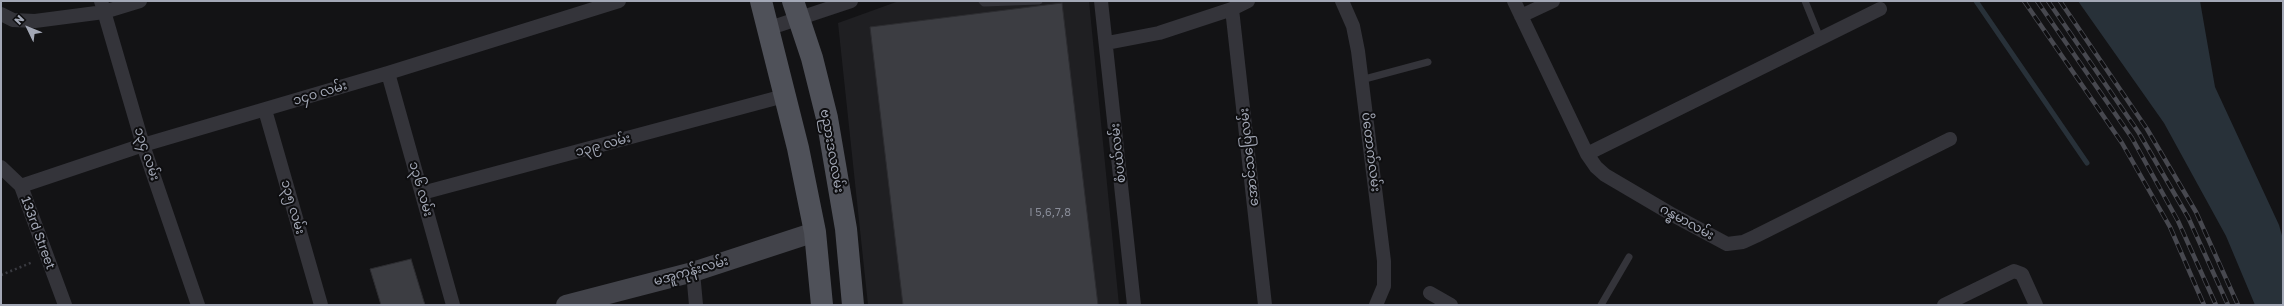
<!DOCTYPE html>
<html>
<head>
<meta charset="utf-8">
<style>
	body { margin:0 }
	#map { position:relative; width:2284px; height:306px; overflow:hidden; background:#131315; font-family:"Golos Text",sans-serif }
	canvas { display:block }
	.frame { position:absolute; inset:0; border:2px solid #a3a8b6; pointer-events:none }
	.north { position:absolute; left:8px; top:8px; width:40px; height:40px; -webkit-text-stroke:3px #0e0e10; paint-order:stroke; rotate:313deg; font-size:11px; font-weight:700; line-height:16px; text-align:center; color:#a3a8b6 }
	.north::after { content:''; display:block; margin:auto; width:14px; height:18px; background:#a3a8b6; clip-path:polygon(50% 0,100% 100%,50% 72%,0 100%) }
</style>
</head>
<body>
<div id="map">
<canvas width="2284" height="306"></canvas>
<div class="frame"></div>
<div class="north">N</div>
</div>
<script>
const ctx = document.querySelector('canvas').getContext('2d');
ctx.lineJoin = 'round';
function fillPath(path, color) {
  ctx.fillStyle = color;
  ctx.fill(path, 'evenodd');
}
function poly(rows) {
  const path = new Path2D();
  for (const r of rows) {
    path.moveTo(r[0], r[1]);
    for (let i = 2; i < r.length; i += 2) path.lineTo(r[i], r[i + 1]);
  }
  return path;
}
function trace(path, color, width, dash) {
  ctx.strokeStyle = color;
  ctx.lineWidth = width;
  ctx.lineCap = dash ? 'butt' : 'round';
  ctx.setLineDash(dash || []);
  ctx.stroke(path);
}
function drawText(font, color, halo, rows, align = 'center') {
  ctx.font = font + ' "Golos Text","Noto Sans Myanmar",sans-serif';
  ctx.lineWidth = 4;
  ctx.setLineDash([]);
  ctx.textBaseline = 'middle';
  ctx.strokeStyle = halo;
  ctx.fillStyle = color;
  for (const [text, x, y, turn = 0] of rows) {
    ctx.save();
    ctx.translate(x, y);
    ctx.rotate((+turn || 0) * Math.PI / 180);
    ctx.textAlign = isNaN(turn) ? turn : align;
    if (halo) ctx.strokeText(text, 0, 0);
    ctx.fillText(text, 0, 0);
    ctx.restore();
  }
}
fillPath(poly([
	[899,1,1089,1,1119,305,868,305,838,23]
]), '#1f1f22');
fillPath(poly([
	[2078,1,2200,1,2215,87,2279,225,2283,239,2283,305,2255,305,2226,236,2164,123]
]), '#283139');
trace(poly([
	[1976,1,2087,163]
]), '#283139', 5);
const building = poly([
	[1062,3,1098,305,903,305,870,27,1062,3],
	[411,259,425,305,381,305,370,269,411,259]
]);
fillPath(building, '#3c3d42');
trace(building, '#2d2d31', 1);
trace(poly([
	[1,275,33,262]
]), '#3a3b41', 2.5, [2, 3]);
trace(poly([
	[982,1,984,3,1039,1],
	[1805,1,1820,38],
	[1361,80,1428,62],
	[1601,305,1629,257]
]), '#34343a', 7);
trace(poly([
	[101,1,143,145,198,305],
	[1101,1,1134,305],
	[1342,1,1353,26,1358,51,1384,261,1384,286,1376,305],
	[1514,1,1587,154,1596,167,1605,175,1673,215,1727,244,1743,242,1756,236,1950,139],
	[1232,9,1265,305],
	[1,14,13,20,35,21,104,12,140,1],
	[1521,16,1553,1],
	[767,29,851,1],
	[1107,43,1159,33,1232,9,1248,1],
	[388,73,453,305],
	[265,110,321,305],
	[1587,154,1880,9],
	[1,167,21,186,65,305],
	[21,186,143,145,388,73,619,1],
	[422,193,784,96],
	[693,272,696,305],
	[1430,293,1451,305],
	[1944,305,2014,271,2022,274,2036,305]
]), '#34343a', 14);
trace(poly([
	[566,305,693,272,815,232]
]), '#42434a', 20);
trace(poly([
	[761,1,798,148,815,232,822,305],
	[793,1,812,58,827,118,846,229,853,305]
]), '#4f5159', 22);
const rail = poly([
	[2024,1,2122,143,2170,227,2204,305],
	[2037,1,2132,138,2178,221,2216,305],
	[2048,1,2139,133,2188,217,2228,305],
	[2060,1,2147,129,2196,212,2238,305]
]);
trace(rail, '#47484f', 4.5);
trace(rail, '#0e0e10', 3, [9]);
drawText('11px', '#898d99', null, [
	["I 5,6,7,8",1050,213]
]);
drawText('13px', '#a3a8b6', '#0e0e10', [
	["၁၄၀ လမ်း",320,93,-17],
	["၁၃၉ လမ်း",603,145,-15],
	["ဗညားဒလလမ်း",832,151,80],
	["ပိတောက်လမ်း",1371,152,83],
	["စံပယ်လမ်း",1118,153,-96],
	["၁၃၄ လမ်း",147,154,72],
	["အောင်သပြေလမ်း",1249,157,-96],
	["၁၃၆ လမ်း",421,189,74],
	["၁၃၅ လမ်း",293,207,74],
	["ဂန္ဓမာလမ်း",1687,222,29],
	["133rd Street",38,233,70],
	["မအူကုန်းလမ်း",691,271,-16]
]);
</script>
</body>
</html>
